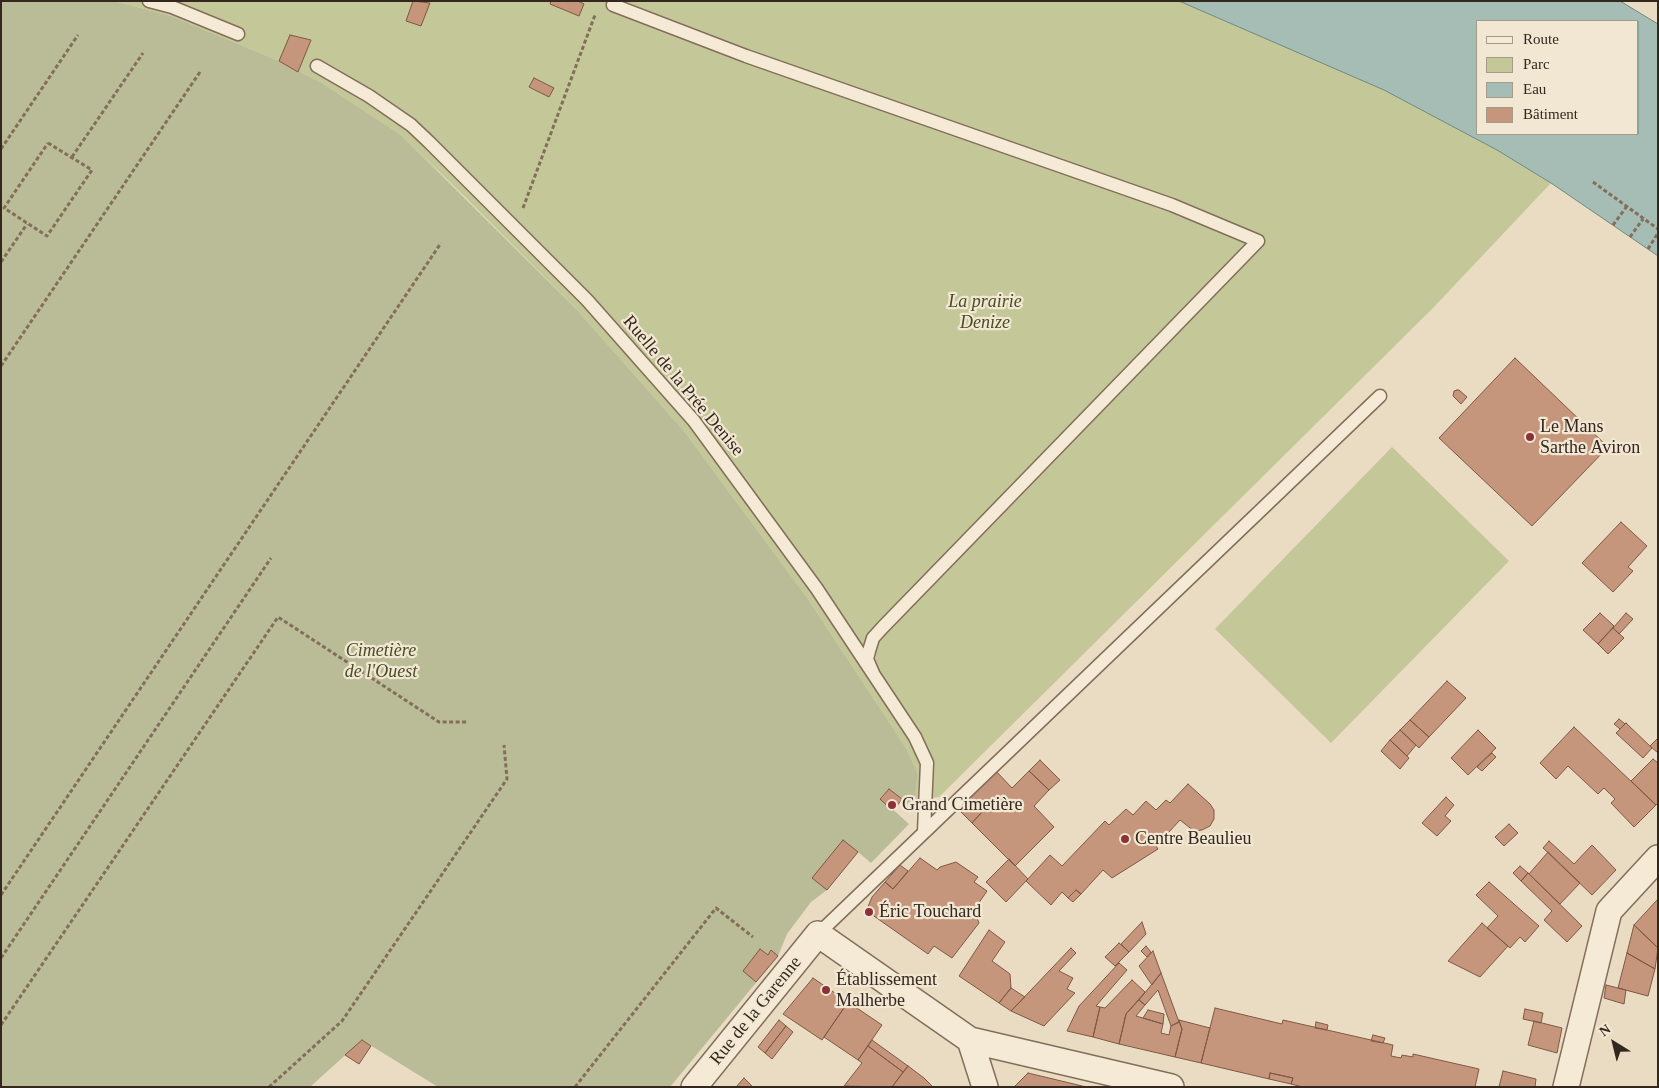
<!DOCTYPE html>
<html>
<head>
<meta charset="utf-8">
<style>
	body { margin:0 }
	#map { position:relative; width:1659px; height:1088px; overflow:hidden; background:#eadcc3; font-family:Georgia,serif }
	canvas { display:block }
	.frame { position:absolute; inset:0; border:2px solid #33271e; pointer-events:none }
	.legend { position:absolute; left:1476px; top:20px; width:162px; height:115px; box-sizing:border-box; background:#f2e7d2; border:1px solid #a69a8a; margin:0; padding:6px 9px; list-style:none; font-size:15px; color:#33271e }
	.legend li { display:flex; align-items:center; gap:10px; height:25px }
	.legend b { width:25px; border:1px solid #a69a8a }
	.north { position:absolute; left:1589px; top:1018px; width:50px; height:50px; -webkit-text-stroke:4px #f2e7d2; paint-order:stroke; rotate:324deg; font-size:14px; font-weight:700; line-height:20px; text-align:center; color:#33271e }
	.north::after { content:''; display:block; margin:auto; width:18px; height:22px; background:#33271e; clip-path:polygon(50% 0,100% 100%,50% 72%,0 100%) }
</style>
</head>
<body>
<div id="map">
<canvas width="1659" height="1088"></canvas>
<div class="frame"></div>
<ul class="legend">
<li><b style="height:6px;background:#f5ead5"></b>Route</li>
<li><b style="height:14px;background:#c4c798"></b>Parc</li>
<li><b style="height:14px;background:#a5bdb4"></b>Eau</li>
<li><b style="height:14px;background:#c5967c"></b>Bâtiment</li>
</ul>
<div class="north">N</div>
</div>
<script>
const ctx = document.querySelector('canvas').getContext('2d');
ctx.lineJoin = 'round';
function fillPath(path, color) {
  ctx.fillStyle = color;
  ctx.fill(path, 'evenodd');
}
function poly(rows) {
  const path = new Path2D();
  for (const r of rows) {
    path.moveTo(r[0], r[1]);
    for (let i = 2; i < r.length; i += 2) path.lineTo(r[i], r[i + 1]);
  }
  return path;
}
function trace(path, color, width, dash) {
  ctx.strokeStyle = color;
  ctx.lineWidth = width;
  ctx.lineCap = dash ? 'butt' : 'round';
  ctx.setLineDash(dash || []);
  ctx.stroke(path);
}
function drawText(font, color, halo, rows, align = 'center') {
  ctx.font = font + ' Georgia,serif';
  ctx.lineWidth = 4.5;
  ctx.setLineDash([]);
  ctx.textBaseline = 'middle';
  ctx.strokeStyle = halo;
  ctx.fillStyle = color;
  for (const [text, x, y, turn = 0] of rows) {
    ctx.save();
    ctx.translate(x, y);
    ctx.rotate((+turn || 0) * Math.PI / 180);
    ctx.textAlign = isNaN(turn) ? turn : align;
    if (halo) ctx.strokeText(text, 0, 0);
    ctx.fillText(text, 0, 0);
    ctx.restore();
  }
}
fillPath(poly([
	[114,1,1179,1,1384,90,1497,150,1551,183,1433,308,939,797,914,800,918,774,906,748,808,599,684,431,577,310,463,195,401,135,322,83,279,61,171,16],
	[1392,447,1509,561,1331,743,1215,629]
]), '#c4c798');
fillPath(poly([
	[1,1,114,1,171,16,279,61,322,83,401,135,577,310,684,431,808,599,906,748,918,774,913,809,889,789,880,798,909,824,871,863,858,852,827,890,811,902,787,934,778,956,670,1087,438,1087,362,1040,310,1087,1,1087]
]), '#babc97');
const water = poly([
	[1179,1,1620,1,1658,24,1658,256,1551,183,1497,150,1384,90,1179,1],
	[1478,21,1638,21,1638,134,1478,134,1478,21]
]);
fillPath(water, '#a5bdb4');
trace(water, '#6d8a81', 1);
const building = poly([
	[413,1,430,3,421,26,406,21,413,1],
	[551,1,578,1,584,4,579,16,550,4,551,1],
	[290,35,311,40,298,72,279,61,290,35],
	[534,78,554,88,549,97,529,87,534,78],
	[1515,358,1608,447,1532,526,1439,438,1515,358],
	[1457,390,1459,390,1467,397,1461,404,1453,396,1454,391,1457,390],
	[1621,522,1647,546,1628,567,1633,571,1613,592,1582,563,1621,522],
	[1600,613,1614,626,1598,644,1583,630,1600,613],
	[1626,613,1633,619,1619,634,1613,628,1626,613],
	[1613,628,1624,638,1608,654,1598,644,1613,628],
	[1447,681,1466,698,1429,737,1410,720,1447,681],
	[1619,719,1625,724,1620,729,1614,724,1619,719],
	[1410,720,1429,737,1419,748,1400,730,1410,720],
	[1626,723,1652,748,1643,758,1616,733,1626,723],
	[1574,727,1656,805,1634,827,1611,803,1615,799,1604,788,1598,794,1568,766,1556,779,1540,763,1574,727],
	[1400,730,1416,745,1407,756,1390,740,1400,730],
	[1478,730,1496,748,1468,775,1451,758,1478,730],
	[1658,738,1658,753,1650,746,1658,738],
	[1390,740,1409,758,1400,769,1381,751,1390,740],
	[1492,753,1496,757,1482,771,1477,767,1492,753],
	[1653,759,1658,763,1658,803,1656,805,1631,781,1653,759],
	[1040,760,1060,780,1049,790,1029,771,1040,760],
	[995,770,1012,788,1029,771,1049,790,1034,806,1054,827,1015,866,972,823,982,812,968,798,995,770],
	[1188,784,1210,804,1214,810,1214,819,1210,826,1202,830,1194,831,1180,820,1156,846,1158,849,1112,878,1103,870,1081,894,1076,890,1068,898,1062,892,1051,905,1026,881,1050,855,1062,866,1105,821,1109,825,1126,809,1133,815,1146,801,1156,810,1166,800,1170,803,1188,784],
	[889,789,902,799,893,811,880,799,889,789],
	[1446,797,1454,805,1445,816,1451,821,1437,836,1422,823,1446,797],
	[968,798,982,812,972,823,957,808,968,798],
	[1509,824,1518,833,1504,846,1495,837,1509,824],
	[843,840,858,852,827,890,812,878,843,840],
	[1549,841,1574,864,1592,845,1616,870,1592,895,1543,848,1549,841],
	[1548,852,1580,883,1560,904,1529,874,1548,852],
	[920,858,937,870,940,867,956,862,978,877,974,882,987,891,974,910,979,923,952,958,934,946,928,954,871,914,867,909,872,897,885,882,893,889,920,858],
	[1009,859,1028,879,1006,902,986,882,1009,859],
	[900,865,908,871,893,889,885,882,900,865],
	[1520,866,1528,873,1521,881,1513,873,1520,866],
	[1528,873,1582,926,1567,942,1544,920,1552,911,1521,881,1528,873],
	[1489,882,1539,926,1525,942,1520,937,1510,948,1487,928,1498,916,1476,895,1489,882],
	[1076,890,1081,894,1073,902,1068,898,1076,890],
	[1658,899,1658,948,1634,925,1658,899],
	[1142,922,1146,934,1129,952,1121,944,1142,922],
	[1482,923,1508,946,1480,977,1448,961,1482,923],
	[1634,925,1658,948,1655,969,1627,953,1634,925],
	[989,930,1005,942,992,961,1010,974,1011,988,999,1003,959,976,989,930],
	[1119,943,1129,952,1115,966,1105,957,1119,943],
	[1146,946,1151,952,1147,957,1141,951,1146,946],
	[1071,948,1076,953,1059,971,1073,978,1067,989,1075,993,1044,1026,1011,1011,1071,948],
	[760,949,768,955,771,950,778,956,756,982,743,971,760,949],
	[1153,951,1161,973,1152,985,1139,966,1153,951],
	[1627,953,1655,969,1648,996,1618,988,1627,953],
	[1119,963,1127,970,1096,1006,1100,1007,1093,1037,1067,1031,1079,1006,1119,963],
	[1161,973,1179,1022,1171,1026,1158,990,1145,1005,1139,1000,1161,973],
	[813,978,848,1002,822,1040,783,1014,813,978],
	[1132,980,1145,992,1126,1014,1119,1044,1093,1037,1100,1007,1105,1008,1132,980],
	[1606,985,1626,990,1624,1004,1604,998,1606,985],
	[1011,988,1025,997,1011,1011,999,1003,1011,988],
	[1139,1000,1145,1005,1136,1016,1163,1024,1161,1033,1169,1035,1171,1026,1179,1022,1182,1029,1175,1057,1119,1044,1126,1014,1139,1000],
	[848,1002,882,1025,858,1060,824,1037,848,1002],
	[1215,1008,1282,1024,1283,1020,1393,1045,1391,1056,1401,1058,1402,1055,1413,1057,1413,1054,1479,1069,1475,1087,1303,1087,1291,1084,1293,1078,1270,1073,1269,1079,1201,1063,1215,1008],
	[1525,1009,1543,1013,1541,1023,1523,1019,1525,1009],
	[1148,1010,1164,1014,1163,1024,1143,1018,1148,1010],
	[779,1020,786,1026,765,1053,758,1047,779,1020],
	[1179,1020,1210,1028,1201,1063,1175,1057,1182,1029,1179,1020],
	[1534,1021,1562,1028,1557,1053,1528,1045,1534,1021],
	[1316,1022,1328,1025,1327,1030,1315,1028,1316,1022],
	[786,1026,793,1032,772,1059,765,1053,786,1026],
	[1373,1035,1385,1038,1383,1043,1371,1041,1373,1035],
	[362,1040,371,1046,359,1064,345,1055,362,1040],
	[872,1040,908,1066,903,1072,868,1046,872,1040],
	[868,1046,903,1072,892,1087,844,1086,862,1063,858,1060,868,1046],
	[908,1066,924,1078,933,1087,892,1087,908,1066],
	[1503,1071,1536,1079,1535,1087,1499,1087,1503,1071],
	[1028,1073,1078,1085,1086,1087,1014,1087,1028,1073],
	[1270,1073,1293,1078,1291,1084,1269,1079,1270,1073],
	[744,1078,753,1087,736,1087,744,1078]
]);
fillPath(building, '#c5967c');
trace(building, '#7f5843', 1);
const service = poly([
	[149,1,172,7,238,34],
	[613,5,746,56,1172,205,1258,241,883,627,873,638,869,651,867,659,873,673],
	[317,66,369,96,411,125,429,142,587,300,694,421,817,589,915,737,927,763,924,831],
	[818,934,1380,396]
]);
const minor = poly([
	[970,1040,985,1087],
	[694,1087,818,934,970,1040,1171,1087],
	[1566,1087,1609,911,1658,858]
]);
trace(service, '#826e5b', 15);
trace(minor, '#826e5b', 28);
trace(poly([
	[48,143,92,170,47,236,4,208,48,143],
	[1,149,78,35],
	[72,157,143,53],
	[1593,182,1658,229],
	[523,208,595,15],
	[1613,225,1627,206],
	[1630,237,1643,219],
	[1648,249,1658,233],
	[1,262,27,224],
	[1,366,200,72],
	[1,895,441,243],
	[1,958,271,558],
	[1,1025,278,617,439,722,467,722],
	[269,1087,342,1021,507,779,504,745],
	[575,1087,716,908,753,937]
]), '#826e5b', 3, [4, 2.5]);
trace(service, '#f5ead5', 12);
trace(minor, '#f5ead5', 25);
for (const [x, y, r, color] of [
	[1530,437,5,"#8c3137"],
	[892,805,5,"#8c3137"],
	[1125,839,5,"#8c3137"],
	[869,912,5,"#8c3137"],
	[826,990,5,"#8c3137"]
]) {
  const dot = new Path2D();
  dot.arc(x, y, r, 0, 2 * Math.PI);
  ctx.fillStyle = color;
  ctx.fill(dot);
  trace(dot, '#f2e7d2', 2);
}
drawText('italic 18px', '#474e27', '#f2e7d2', [
	["La prairie",985,302],
	["Denize",985,323],
	["Cimetière",381,651],
	["de l'Ouest",381,672]
]);
drawText('18px', '#33271e', '#f2e7d2', [
	["Ruelle de la Prée Denise",683,386,50],
	["Rue de la Garenne",756,1011,-51]
]);
drawText('18px', '#33271e', '#f2e7d2', [
	["Le Mans",1540,427],
	["Sarthe Aviron",1540,448],
	["Grand Cimetière",902,805],
	["Centre Beaulieu",1135,839],
	["Éric Touchard",879,912],
	["Établissement",836,980],
	["Malherbe",836,1001]
], 'left');
</script>
</body>
</html>
